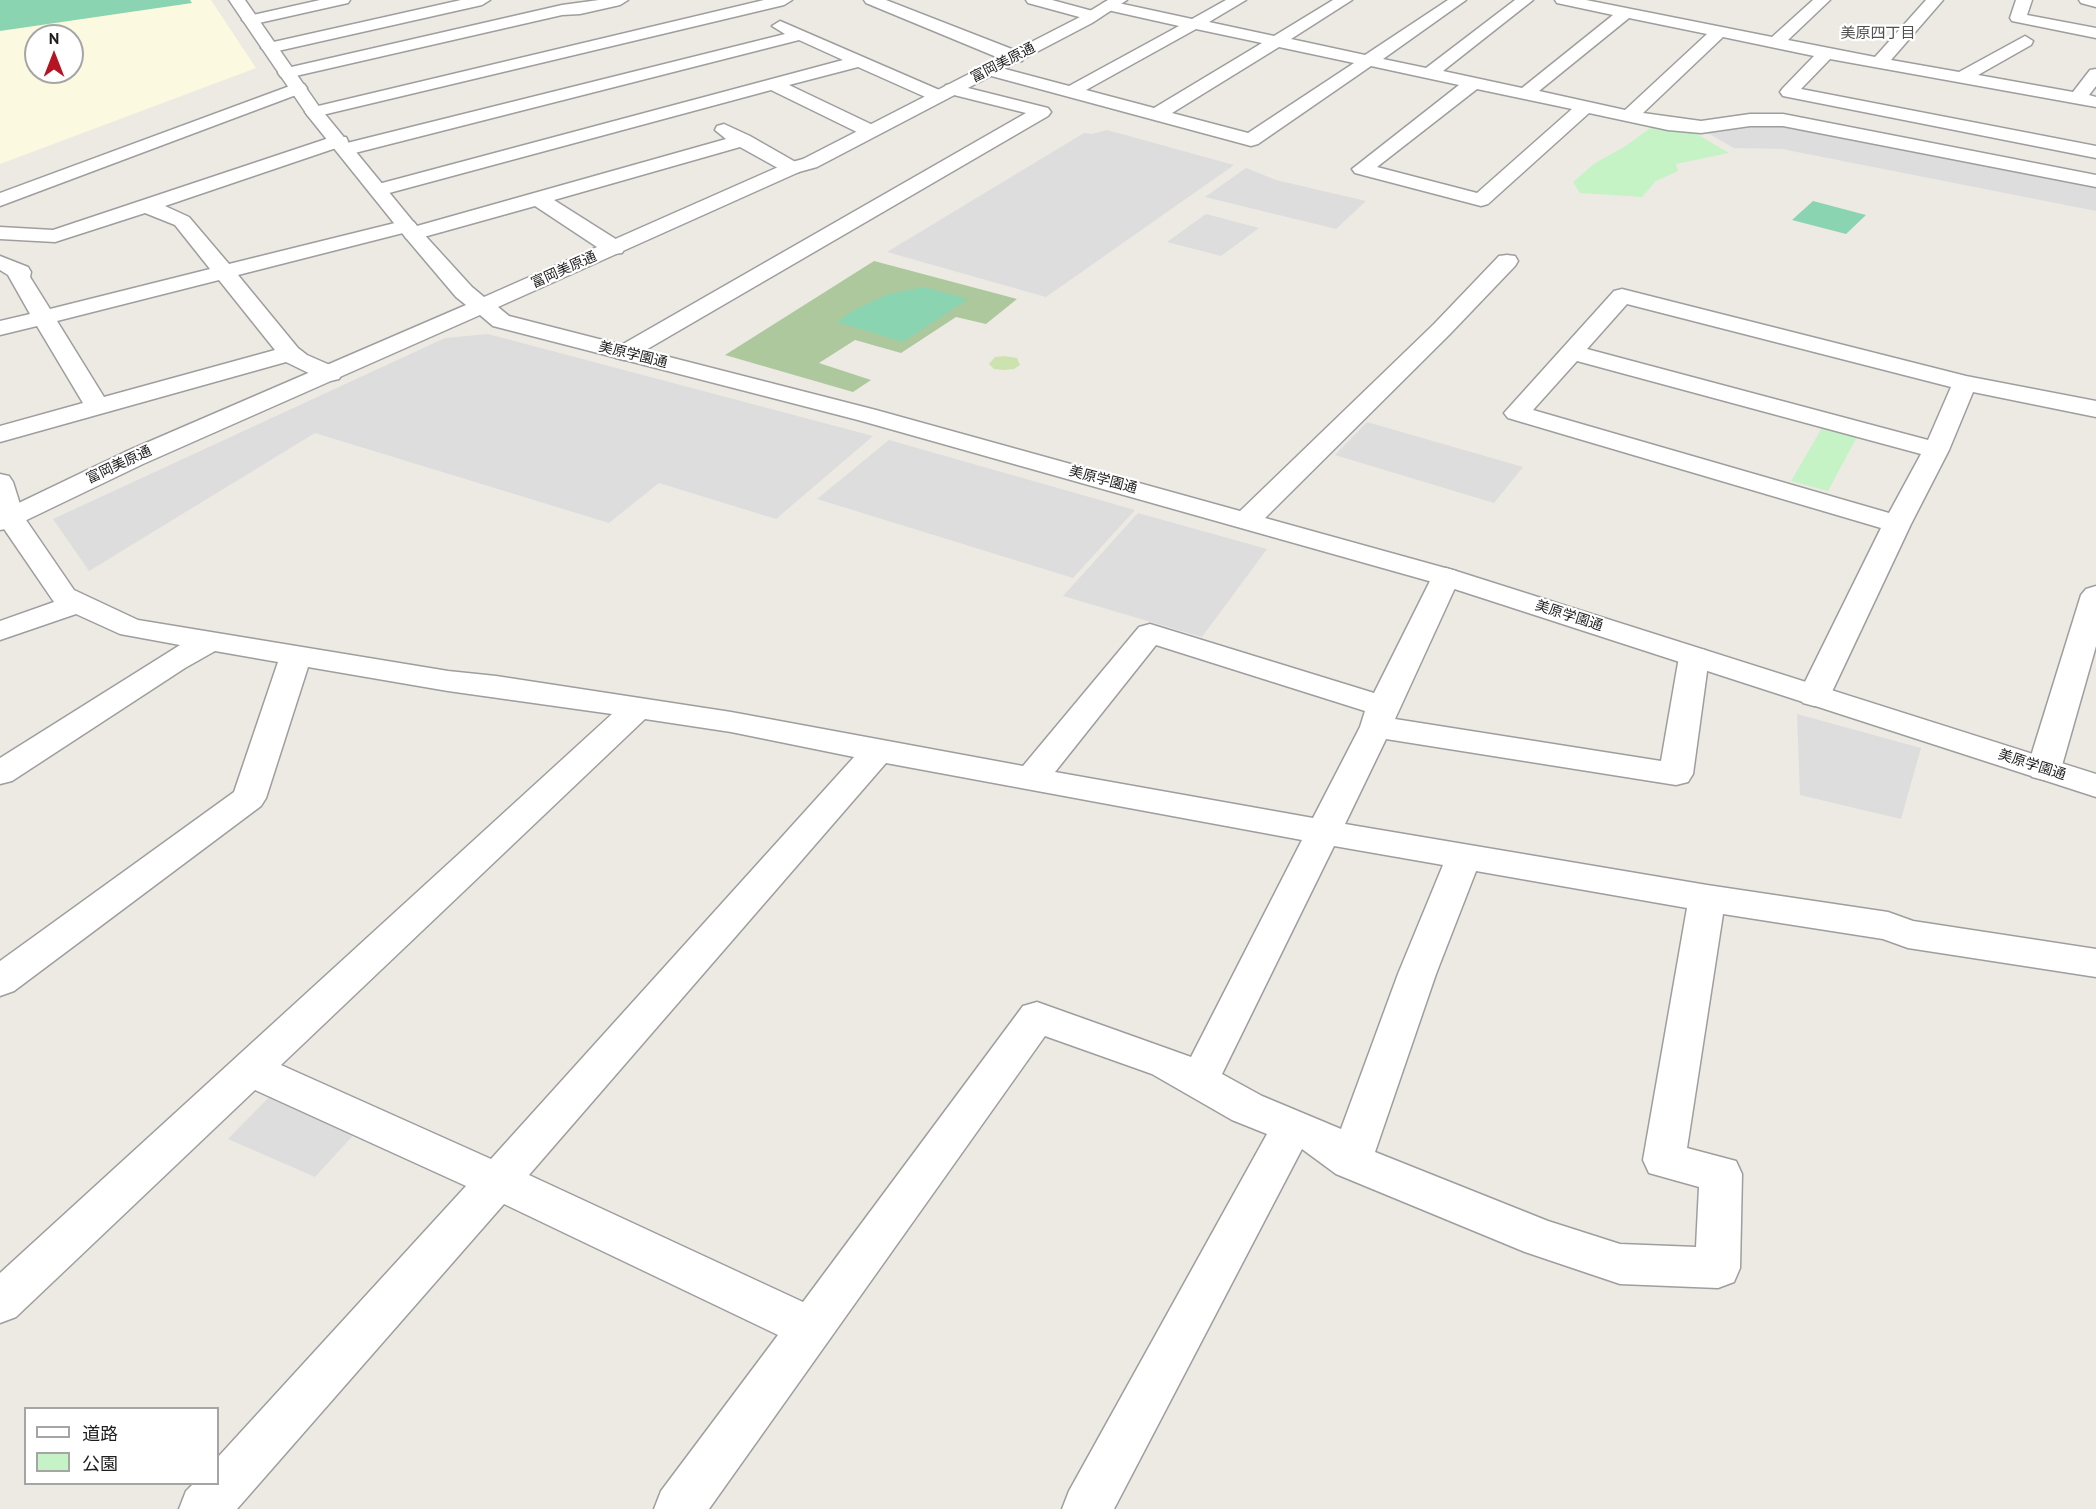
<!DOCTYPE html>
<html>
<head>
<meta charset="utf-8">
<style>
	body { margin:0 }
	#map { position:relative; width:2096px; height:1509px; overflow:hidden; background:#edeae4; font-family:"PT Sans","Noto Sans JP",sans-serif }
	canvas { display:block }
	.legend { position:absolute; left:24px; top:1407px; width:195px; height:78px; box-sizing:border-box; background:#fff; border:2px solid #a5a5a5; margin:0; padding:8px 10px; list-style:none; font-size:18px; color:#1d1d1d }
	.legend li { display:flex; align-items:center; gap:12px; height:30px }
	.legend b { width:30px; border:2px solid #a5a5a5 }
	.north { position:absolute; left:24px; top:24px; width:60px; height:60px; box-sizing:border-box; background:#fff; border:2px solid #a5a5a5; border-radius:50%; rotate:0deg; font-size:16px; font-weight:700; line-height:24px; text-align:center; color:#1d1d1d }
	.north::after { content:''; display:block; margin:auto; width:21px; height:27px; background:#b51522; clip-path:polygon(50% 0,100% 100%,50% 72%,0 100%) }
</style>
</head>
<body>
<div id="map">
<canvas width="2096" height="1509"></canvas>
<ul class="legend">
<li><b style="height:8px;background:#fff"></b>道路</li>
<li><b style="height:16px;background:#c5f3c5"></b>公園</li>
</ul>
<div class="north">N</div>
</div>
<script>
const ctx = document.querySelector('canvas').getContext('2d');
ctx.lineJoin = 'round';
function fillPath(path, color) {
  ctx.fillStyle = color;
  ctx.fill(path, 'evenodd');
}
function poly(rows) {
  const path = new Path2D();
  for (const r of rows) {
    path.moveTo(r[0], r[1]);
    for (let i = 2; i < r.length; i += 2) path.lineTo(r[i], r[i + 1]);
  }
  return path;
}
function trace(path, color, width, dash) {
  ctx.strokeStyle = color;
  ctx.lineWidth = width;
  ctx.lineCap = dash ? 'butt' : 'round';
  ctx.setLineDash(dash || []);
  ctx.stroke(path);
}
function drawText(font, color, halo, rows, align = 'center') {
  ctx.font = font + ' "PT Sans","Noto Sans JP",sans-serif';
  ctx.lineWidth = 4.5;
  ctx.setLineDash([]);
  ctx.textBaseline = 'middle';
  ctx.strokeStyle = halo;
  ctx.fillStyle = color;
  for (const [text, x, y, turn = 0] of rows) {
    ctx.save();
    ctx.translate(x, y);
    ctx.rotate((+turn || 0) * Math.PI / 180);
    ctx.textAlign = isNaN(turn) ? turn : align;
    if (halo) ctx.strokeText(text, 0, 0);
    ctx.fillText(text, 0, 0);
    ctx.restore();
  }
}
fillPath(poly([
	[0,0,211,0,256,68,0,164],
	[36,36,72,36,72,72,36,72]
]), '#fbf9df');
fillPath(poly([
	[1004,356,1017,358,1020,365,1014,369,1004,370,994,369,989,364,995,357]
]), '#cce2af');
fillPath(poly([
	[874,261,1017,299,986,324,956,317,901,353,855,340,819,363,871,380,853,392,725,355]
]), '#adc89d');
fillPath(poly([
	[1652,127,1690,130,1729,153,1676,164,1678,171,1656,181,1642,197,1580,193,1573,182,1595,163,1624,147],
	[1823,426,1858,435,1828,491,1791,481]
]), '#c5f3c5');
fillPath(poly([
	[0,0,190,0,192,3,0,31],
	[1813,201,1866,215,1846,234,1792,220],
	[924,287,968,299,903,342,837,322,854,310,888,294]
]), '#8ad4b2');
fillPath(poly([
	[1756,123,1778,124,2096,185,2096,211,1782,149,1734,148,1704,131],
	[1107,130,1234,165,1046,297,887,252,1084,133,1092,134],
	[1246,168,1276,180,1366,201,1336,229,1205,197],
	[1206,214,1259,228,1221,256,1167,242],
	[488,334,873,436,776,519,659,483,609,523,315,433,89,571,53,519,445,338],
	[1367,422,1523,467,1494,503,1335,455],
	[889,440,1135,510,1073,578,817,499],
	[1138,513,1267,549,1202,637,1063,596],
	[1797,714,1921,748,1901,819,1800,795],
	[274,1092,359,1129,315,1177,228,1139]
]), '#ddd');
const minor = poly([
	[320,0,350,0,348,3,250,25,242,20,244,17,320,0],
	[461,0,490,0,482,5,269,53,261,48,269,43,461,0],
	[599,0,628,0,620,5,580,14,562,15,287,78,281,77,278,73,281,69,287,68,562,5,599,0],
	[764,0,792,0,784,5,314,117,308,116,305,112,308,108,314,107,764,0],
	[864,0,886,0,1022,53,1024,57,1022,61,1016,62,999,58,866,3,864,0],
	[1026,0,1052,0,1100,13,1102,16,1094,21,1028,3,1026,0],
	[1226,0,1246,0,1209,22,1274,36,1333,0,1352,0,1291,39,1365,55,1448,0,1466,0,1383,59,1426,68,1515,0,1533,0,1443,71,1522,88,1613,15,1557,3,1555,0,1586,0,1772,37,1813,0,1830,0,1788,40,1875,57,1926,0,1943,0,1891,60,1959,72,2025,36,2033,41,2031,45,1978,75,2073,92,2090,70,2096,69,2096,86,2089,95,2096,97,2096,107,1830,59,1801,89,2096,146,2096,158,1783,96,1780,92,1783,88,1814,56,1723,37,1643,113,1701,121,1750,114,1783,114,2096,175,2096,187,1783,126,1750,126,1701,133,1668,130,1589,113,1488,204,1481,206,1355,173,1352,169,1459,85,1371,66,1258,144,1251,146,984,74,981,70,984,66,990,65,1069,86,1179,26,1103,9,1101,6,1103,3,1109,1,1192,19,1226,0],
	[1629,18,1707,34,1625,110,1539,91,1629,18],
	[1196,29,1262,43,1154,108,1086,90,1196,29],
	[1279,47,1354,63,1248,133,1172,113,1279,47],
	[1477,89,1572,109,1477,193,1377,167,1477,89],
	[2016,0,2032,0,2027,15,2096,28,2096,38,2012,21,2010,18,2016,0],
	[2079,0,2096,0,2096,7,2081,3,2079,0],
	[780,21,944,92,947,96,944,100,938,101,932,100,858,67,789,85,877,127,879,131,877,135,863,135,771,90,378,196,371,194,368,190,371,186,843,60,799,40,347,155,340,153,339,147,165,206,189,217,229,264,407,220,414,222,417,226,726,139,715,130,717,126,724,124,750,136,799,164,802,168,799,172,792,174,785,172,740,147,554,200,622,243,625,248,622,253,614,254,606,253,535,206,413,240,406,238,403,233,238,275,298,348,307,355,339,369,342,374,339,379,330,381,321,379,286,362,0,442,0,426,83,403,37,326,0,335,0,321,30,314,8,275,0,270,0,256,28,267,31,272,30,277,50,309,210,269,175,225,145,213,55,242,0,239,0,227,53,230,332,137,346,137,348,141,347,143,785,34,772,26,780,21],
	[219,280,275,350,104,397,57,321,219,280],
	[298,83,304,84,307,88,304,92,0,206,0,193,298,83],
	[952,84,1048,108,1051,112,1048,116,632,358,624,360,616,358,612,353,616,348,1026,113,946,93,943,89,946,85,952,84],
	[1507,255,1515,256,1518,261,1515,266,1450,334,1257,526,1247,528,1237,526,1233,520,1237,514,1434,324,1499,256,1507,255],
	[1622,289,1966,376,2096,401,2096,417,1973,392,1949,450,1911,524,1830,696,1825,703,1814,706,1803,703,1798,696,1881,528,1508,418,1504,413,1614,291,1622,289],
	[1627,304,1951,387,1928,440,1587,349,1627,304],
	[1577,361,1921,454,1889,513,1533,410,1577,361],
	[0,474,9,476,13,482,24,517,74,590,138,620,448,671,496,676,731,712,1023,766,1139,627,1150,624,1374,693,1432,577,1436,571,1446,568,1456,571,1460,577,1395,719,1661,761,1679,657,1683,650,1694,648,1705,650,1709,657,1693,774,1688,782,1676,785,1386,739,1345,824,1707,885,1888,912,1913,921,2096,949,2096,977,1908,948,1883,939,1723,914,1687,1148,1736,1161,1742,1174,1740,1268,1734,1282,1718,1288,1620,1284,1525,1252,1336,1174,1302,1149,1114,1509,1062,1509,1069,1491,1267,1134,1232,1120,1152,1074,1045,1036,709,1509,654,1509,661,1491,778,1335,504,1204,237,1509,179,1509,186,1491,193,1484,218,1484,218,1457,466,1186,255,1090,16,1317,0,1323,0,1273,612,714,448,691,308,667,266,798,261,806,14,991,0,996,0,961,234,792,278,662,215,651,185,668,12,781,0,784,0,758,180,645,120,634,76,614,0,640,0,621,54,602,0,523,0,474],
	[1156,645,1365,711,1360,727,1313,818,1055,772,1156,645],
	[645,719,731,732,854,757,491,1159,281,1065,645,719],
	[886,763,1302,840,1191,1057,1037,1002,1023,1006,803,1302,529,1175,886,763],
	[1334,846,1443,865,1398,974,1341,1129,1262,1096,1222,1074,1334,846],
	[1476,871,1687,908,1643,1160,1649,1173,1699,1187,1696,1247,1620,1244,1548,1221,1375,1152,1436,974,1476,871],
	[2096,586,2096,646,2061,769,2056,777,2044,780,2032,777,2027,769,2081,595,2086,589,2096,586]
]);
const tertiary = poly([
	[229,0,245,0,320,108,420,230,472,287,484,297,785,164,803,159,1080,17,1108,0,1127,0,1092,23,817,167,799,172,498,307,509,316,876,410,1456,571,2096,774,2096,797,1436,583,858,420,493,326,480,315,143,464,10,528,0,530,0,512,125,452,466,305,456,297,406,238,308,116,229,0]
]);
trace(minor, '#9e9e9e', 3);
trace(tertiary, '#9e9e9e', 3);
fillPath(minor, '#fff');
fillPath(tertiary, '#fff');
drawText('14px', '#1d1d1d', '#fff', [
	["富岡美原通",1003,63,-27],
	["富岡美原通",564,270,-24],
	["美原学園通",633,355,14],
	["富岡美原通",119,465,-25],
	["美原学園通",1103,480,15],
	["美原学園通",1569,616,18],
	["美原学園通",2032,765,18]
]);
drawText('15px', '#505050', '#fff', [
	["美原四丁目",1878,34]
]);
</script>
</body>
</html>
